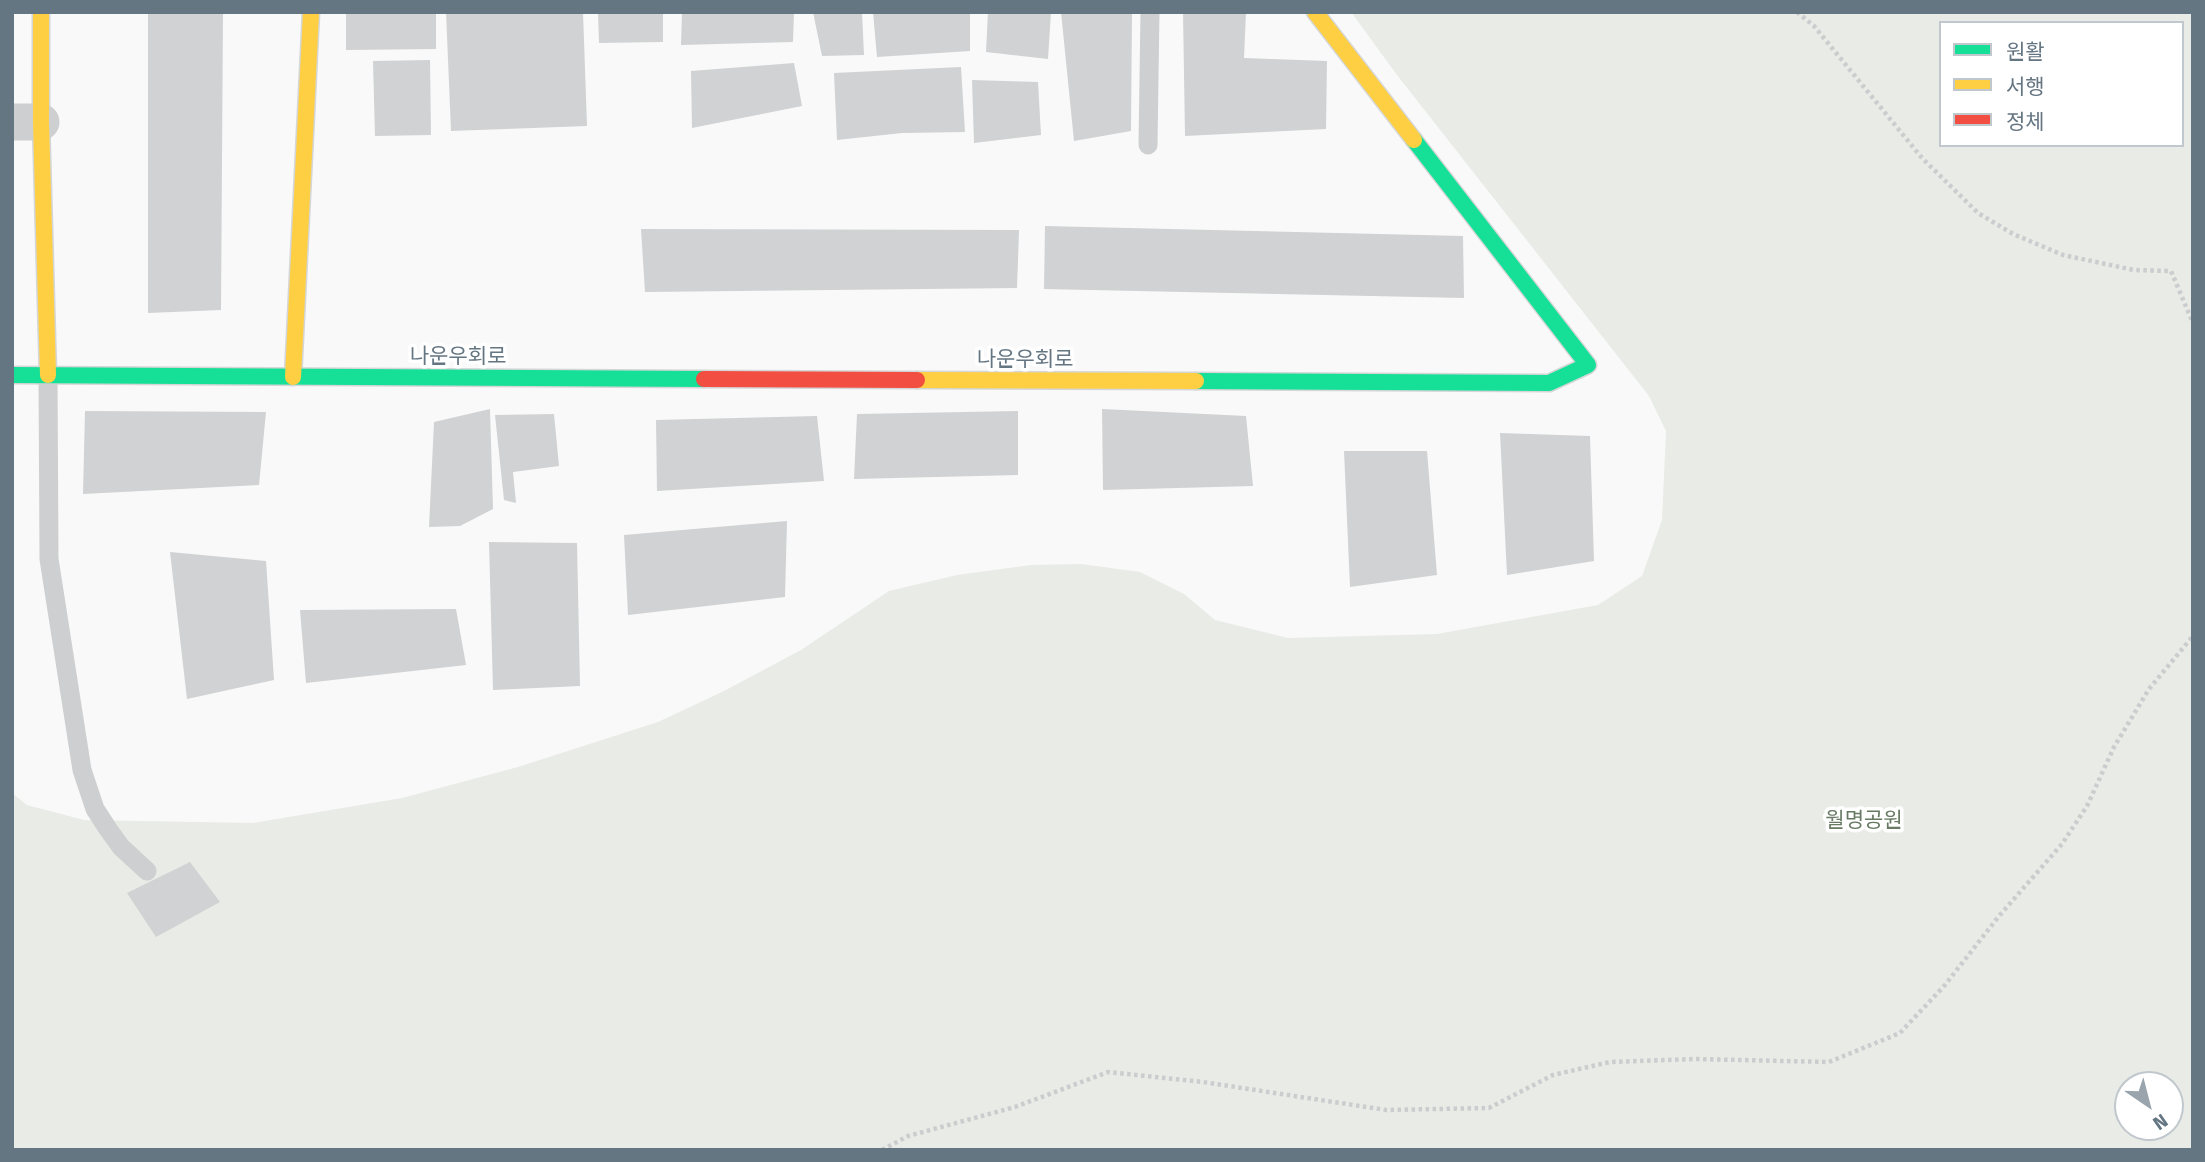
<!DOCTYPE html>
<html>
<head>
<meta charset="utf-8">
<style>
	body { margin:0 }
	#map { position:relative; width:2205px; height:1162px; overflow:hidden; background:#f9f9f9; font-family:"Fira Sans","Noto Sans KR",sans-serif }
	canvas { display:block }
	.frame { position:absolute; inset:0; border:14px solid #657683; pointer-events:none }
	.legend { position:absolute; left:1939px; top:21px; width:245px; height:126px; box-sizing:border-box; background:#fff; border:2px solid #c1c8cd; margin:0; padding:9px 12px; list-style:none; font-size:21px; color:#657683 }
	.legend li { display:flex; align-items:center; gap:14px; height:35px }
	.legend b { width:35px; border:2px solid #c1c8cd }
	.north { position:absolute; left:2114px; top:1071px; width:70px; height:70px; box-sizing:border-box; background:#fff; border:2px solid #c1c8cd; border-radius:50%; rotate:145deg; font-size:19px; font-weight:700; line-height:28px; text-align:center; color:#657683 }
	.north::after { content:''; display:block; margin:auto; width:24px; height:32px; background:#99a4ac; clip-path:polygon(50% 0,100% 100%,50% 72%,0 100%) }
</style>
</head>
<body>
<div id="map">
<canvas width="2205" height="1162"></canvas>
<div class="frame"></div>
<ul class="legend">
<li><b style="height:9px;background:#16e098"></b>원활</li>
<li><b style="height:9px;background:#ffcf43"></b>서행</li>
<li><b style="height:9px;background:#f24e42"></b>정체</li>
</ul>
<div class="north">N</div>
</div>
<script>
const ctx = document.querySelector('canvas').getContext('2d');
ctx.lineJoin = 'round';
function fillPath(path, color) {
  ctx.fillStyle = color;
  ctx.fill(path, 'evenodd');
}
function poly(rows) {
  const path = new Path2D();
  for (const r of rows) {
    path.moveTo(r[0], r[1]);
    for (let i = 2; i < r.length; i += 2) path.lineTo(r[i], r[i + 1]);
  }
  return path;
}
function trace(path, color, width, dash) {
  ctx.strokeStyle = color;
  ctx.lineWidth = width;
  ctx.lineCap = dash ? 'butt' : 'round';
  ctx.setLineDash(dash || []);
  ctx.stroke(path);
}
function drawText(font, color, halo, rows, align = 'center') {
  ctx.font = font + ' "Fira Sans","Noto Sans KR",sans-serif';
  ctx.lineWidth = 7;
  ctx.setLineDash([]);
  ctx.textBaseline = 'middle';
  ctx.strokeStyle = halo;
  ctx.fillStyle = color;
  for (const [text, x, y, turn = 0] of rows) {
    ctx.save();
    ctx.translate(x, y);
    ctx.rotate((+turn || 0) * Math.PI / 180);
    ctx.textAlign = isNaN(turn) ? turn : align;
    if (halo) ctx.strokeText(text, 0, 0);
    ctx.fillText(text, 0, 0);
    ctx.restore();
  }
}
fillPath(poly([
	[1351,12,2193,12,2193,1150,12,1150,12,793,27,805,84,820,253,823,402,798,518,767,658,722,722,692,801,650,889,591,957,575,1031,565,1081,564,1140,572,1184,594,1215,620,1288,638,1437,634,1598,605,1642,576,1662,520,1666,431,1649,396,1397,75],
	[1941,23,2182,23,2182,145,1941,145],
	[2128,1085,2170,1085,2170,1127,2128,1127]
]), '#e8ebe6');
fillPath(poly([
	[148,12,223,12,221,310,148,313],
	[346,12,436,12,436,49,346,50],
	[446,12,583,12,587,126,451,131],
	[598,12,663,12,663,42,599,43],
	[682,12,794,12,793,42,681,45],
	[813,12,862,12,864,55,822,56],
	[873,12,970,12,970,51,877,57],
	[988,12,1051,12,1048,59,986,52],
	[1061,12,1132,12,1131,131,1074,141],
	[1183,12,1246,12,1244,58,1327,61,1326,129,1185,136],
	[430,60,431,135,375,136,373,61],
	[794,63,802,106,692,128,691,71],
	[961,67,965,132,902,133,837,140,834,73],
	[972,80,1038,82,1041,135,974,143],
	[1045,226,1463,236,1464,298,1044,289],
	[641,229,1019,230,1017,288,645,292],
	[490,409,493,509,460,526,429,527,434,422],
	[1102,409,1246,416,1253,486,1103,490],
	[85,411,266,412,259,485,83,494],
	[1018,411,1018,475,854,479,857,414],
	[554,414,559,466,513,472,516,503,504,500,495,415],
	[817,416,824,481,657,491,656,420],
	[1500,433,1590,436,1594,561,1507,575],
	[1344,451,1427,451,1437,575,1350,587],
	[787,521,785,597,628,615,624,535],
	[489,542,577,543,580,686,493,690],
	[170,552,266,561,274,680,187,699],
	[456,609,466,665,306,683,300,610],
	[190,862,220,902,156,937,127,893]
]), '#d0d2d3');
const fast = poly([
	[12,375,704,379],
	[1196,381,1549,383,1588,365,1414,140]
]);
const slow = poly([
	[41,12,41,122,48,375],
	[1315,12,1414,140],
	[293,377,311,12],
	[917,380,1196,381]
]);
const jam = poly([
	[704,379,917,380]
]);
trace(fast, '#d5d6d7', 19);
trace(slow, '#d5d6d7', 19);
trace(jam, '#d5d6d7', 19);
trace(poly([
	[1797,12,1814,26,1922,158,1978,213,2013,234,2063,255,2134,270,2171,271,2193,323],
	[882,1150,908,1136,1015,1107,1108,1072,1203,1082,1386,1110,1489,1108,1553,1075,1610,1062,1696,1059,1829,1062,1900,1033,1945,985,1999,916,2062,844,2087,806,2114,747,2149,689,2193,636]
]), '#cbcccd', 4.5, [3.5, 3.5]);
trace(poly([
	[1148,145,1150,12],
	[48,375,49,559,82,770,95,809,108,829,121,847,147,871]
]), '#cecfd0', 19);
trace(poly([
	[12,122,41,122]
]), '#cecfd0', 37);
trace(fast, '#16e098', 16);
trace(slow, '#ffcf43', 16);
trace(jam, '#f24e42', 16);
drawText('21px', '#657683', '#fff', [
	["나운우회로",458,357],
	["나운우회로",1025,360]
]);
drawText('21px', '#687a64', '#fff', [
	["월명공원",1864,821]
]);
</script>
</body>
</html>
